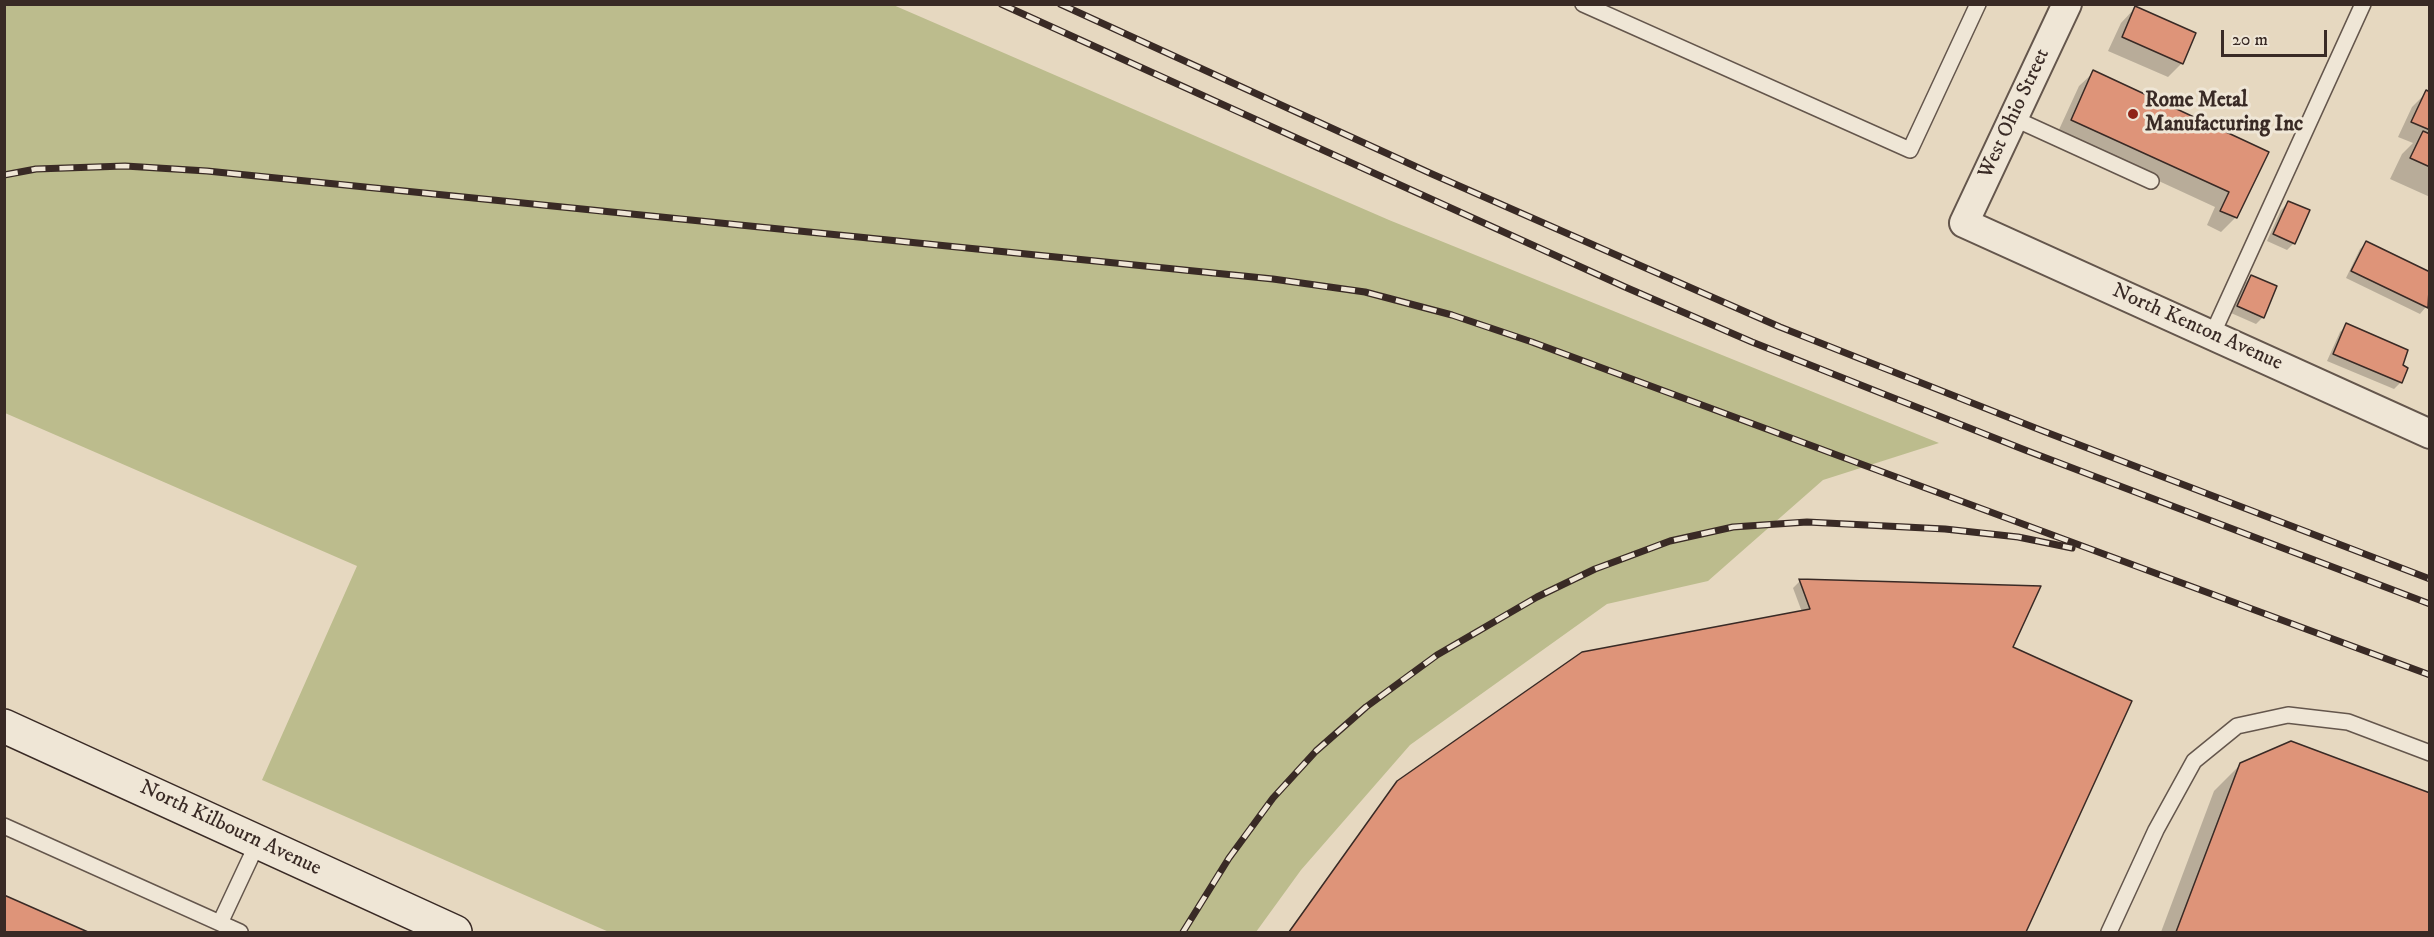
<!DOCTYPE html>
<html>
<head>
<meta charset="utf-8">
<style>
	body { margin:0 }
	#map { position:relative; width:2434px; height:937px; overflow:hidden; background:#e6d8c0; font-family:"IM FELL DW Pica",serif }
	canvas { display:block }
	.frame { position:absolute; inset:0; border:6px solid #392a25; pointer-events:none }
	.scale { position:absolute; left:2221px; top:30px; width:106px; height:27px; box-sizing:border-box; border:3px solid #392a25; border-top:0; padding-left:8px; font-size:18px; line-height:21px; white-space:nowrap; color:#392a25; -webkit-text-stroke:4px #efe6d6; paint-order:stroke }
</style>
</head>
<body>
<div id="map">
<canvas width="2434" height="937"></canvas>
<div class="frame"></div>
<div class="scale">20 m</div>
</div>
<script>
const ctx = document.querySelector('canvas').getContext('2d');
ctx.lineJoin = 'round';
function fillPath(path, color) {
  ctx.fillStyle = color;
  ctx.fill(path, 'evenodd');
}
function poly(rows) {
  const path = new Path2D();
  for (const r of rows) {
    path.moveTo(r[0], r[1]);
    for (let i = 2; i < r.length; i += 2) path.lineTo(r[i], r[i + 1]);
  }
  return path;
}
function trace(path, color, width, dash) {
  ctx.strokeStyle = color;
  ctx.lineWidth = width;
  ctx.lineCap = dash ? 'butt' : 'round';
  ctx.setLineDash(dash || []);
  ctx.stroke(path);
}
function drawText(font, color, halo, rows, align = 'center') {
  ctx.font = font + ' "IM FELL DW Pica",serif';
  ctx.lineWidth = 6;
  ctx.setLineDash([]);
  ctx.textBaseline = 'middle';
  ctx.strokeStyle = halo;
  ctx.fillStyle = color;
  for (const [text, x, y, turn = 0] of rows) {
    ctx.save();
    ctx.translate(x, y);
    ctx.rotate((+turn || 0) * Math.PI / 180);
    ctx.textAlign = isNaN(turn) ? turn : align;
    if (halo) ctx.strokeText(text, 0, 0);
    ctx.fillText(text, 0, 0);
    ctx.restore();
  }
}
fillPath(poly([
	[891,4,1389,220,1939,443,1823,480,1708,581,1607,604,1410,745,1301,870,1256,932,609,932,262,780,357,566,5,413,5,5]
]), '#bcbc8d');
fillPath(poly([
	[2135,8,2182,63,2168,77,2108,51,2121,23],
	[2094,72,2267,152,2236,217,2221,232,2207,225,2215,207,2057,134,2079,86],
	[2427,92,2430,94,2430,197,2390,179,2402,154,2413,143,2398,137,2412,107],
	[2288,203,2294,243,2287,250,2267,241,2281,210],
	[2367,242,2430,274,2430,302,2420,314,2346,278,2360,249],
	[2251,277,2263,317,2256,324,2231,313,2244,284],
	[2347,325,2406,369,2401,382,2394,389,2327,361,2340,332],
	[1800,581,2011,648,2130,702,2024,932,1288,932,1391,790,1802,612,1793,588],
	[2241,764,2430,794,2430,932,2161,932,2214,791],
	[4,896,84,932,4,932]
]), '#0003');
const building = poly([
	[2135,6,2196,33,2183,64,2122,37,2135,6],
	[2093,70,2269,152,2237,218,2220,211,2229,192,2071,120,2093,70],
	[2426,90,2430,92,2430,130,2411,122,2426,90],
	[2423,131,2430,134,2430,167,2410,158,2423,131],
	[2288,201,2310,210,2295,244,2273,234,2288,201],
	[2366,241,2430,272,2428,308,2351,271,2366,241],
	[2251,275,2277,286,2264,318,2237,306,2251,275],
	[2346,323,2408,350,2403,365,2408,368,2402,383,2333,354,2346,323],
	[1799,579,2041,586,2013,647,2132,701,2026,932,1289,932,1397,781,1582,652,1810,609,1799,579],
	[2291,741,2430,793,2430,932,2176,932,2240,763,2291,741],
	[4,895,88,932,4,932,4,895]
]);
fillPath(building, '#de9479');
trace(building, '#392a25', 1.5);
const lane = poly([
	[1583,4,1910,150,1978,4],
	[2013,118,2151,181],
	[2212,335,2363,4],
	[4,826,240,932],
	[220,923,258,842],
	[2109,932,2156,830,2194,761,2237,726,2288,715,2348,722,2430,753]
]);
const street = poly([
	[2067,4,1964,223,2430,434]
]);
const secondary = poly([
	[4,726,455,932]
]);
trace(lane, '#64564c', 18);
trace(street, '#64564c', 32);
trace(secondary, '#392a25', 36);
trace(lane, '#efe6d6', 15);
trace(street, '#efe6d6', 28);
trace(secondary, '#efe6d6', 33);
const rail = poly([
	[1001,4,1625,287,1752,342,2025,450,2430,604],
	[1060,4,1432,174,1780,327,2043,431,2430,579],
	[4,175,36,169,125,166,207,171,1273,279,1365,292,1452,315,1532,342,2430,675],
	[1183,932,1229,858,1273,798,1316,751,1366,707,1437,655,1537,597,1595,569,1670,541,1733,527,1807,522,1945,529,2018,537,2072,548]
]);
trace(rail, '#392a25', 7);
trace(rail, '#efe6d6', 4.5, [14]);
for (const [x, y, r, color] of [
	[2133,114,6,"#8f2418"]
]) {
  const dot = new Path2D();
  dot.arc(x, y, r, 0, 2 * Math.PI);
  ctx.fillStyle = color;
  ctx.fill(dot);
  trace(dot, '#efe6d6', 2);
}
drawText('bold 21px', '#392a25', '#efe6d6', [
	["Rome Metal",2145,102],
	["Manufacturing Inc",2145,126]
], 'left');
drawText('21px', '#392a25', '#efe6d6', [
	["West Ohio Street",2015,114,-65],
	["North Kenton Avenue",2197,328,24],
	["North Kilbourn Avenue",230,829,25]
]);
</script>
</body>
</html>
